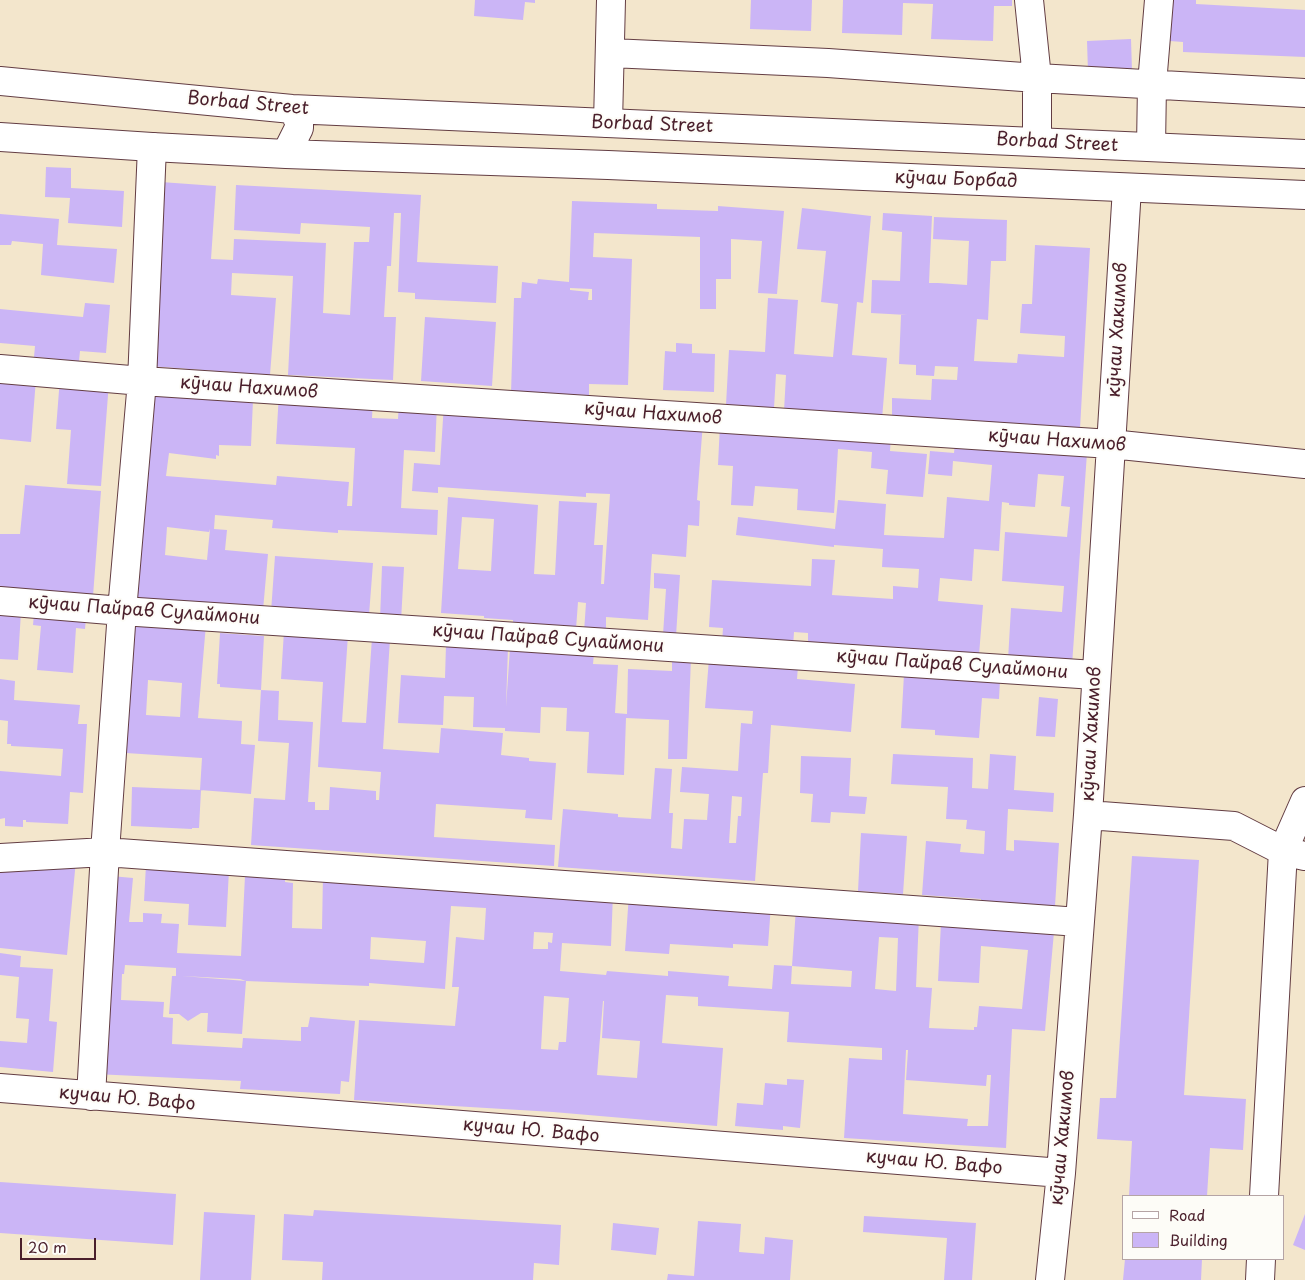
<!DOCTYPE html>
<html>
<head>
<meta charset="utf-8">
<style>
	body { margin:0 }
	#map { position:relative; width:1305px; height:1280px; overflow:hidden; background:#f3e6cc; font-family:"Playpen Sans",sans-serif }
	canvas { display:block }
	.legend { position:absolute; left:1122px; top:1195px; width:162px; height:65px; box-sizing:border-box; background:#fdfcf7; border:1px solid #b5a4a5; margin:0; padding:6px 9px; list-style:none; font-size:15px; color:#4a1f2b }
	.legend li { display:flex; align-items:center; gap:10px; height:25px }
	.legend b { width:25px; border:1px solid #b5a4a5 }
	.scale { position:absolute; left:20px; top:1238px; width:76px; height:22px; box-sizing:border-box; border:2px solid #4a1f2b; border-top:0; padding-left:6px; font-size:15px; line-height:18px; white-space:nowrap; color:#4a1f2b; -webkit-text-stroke:4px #fdfcf7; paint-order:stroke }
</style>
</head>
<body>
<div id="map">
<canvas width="1305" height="1280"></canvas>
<ul class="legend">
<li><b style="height:6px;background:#fff"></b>Road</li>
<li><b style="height:14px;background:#cbb5f6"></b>Building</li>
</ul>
<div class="scale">20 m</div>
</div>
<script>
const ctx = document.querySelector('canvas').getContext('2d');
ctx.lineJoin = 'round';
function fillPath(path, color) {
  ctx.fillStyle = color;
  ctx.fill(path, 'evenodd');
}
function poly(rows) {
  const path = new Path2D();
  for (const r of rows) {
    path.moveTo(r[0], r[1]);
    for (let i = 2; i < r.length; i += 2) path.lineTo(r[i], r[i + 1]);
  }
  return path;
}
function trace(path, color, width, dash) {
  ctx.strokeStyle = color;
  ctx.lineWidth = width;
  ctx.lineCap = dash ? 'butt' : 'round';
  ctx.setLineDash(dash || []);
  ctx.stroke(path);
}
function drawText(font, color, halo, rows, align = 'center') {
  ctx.font = font + ' "Playpen Sans",sans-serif';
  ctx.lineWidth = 4;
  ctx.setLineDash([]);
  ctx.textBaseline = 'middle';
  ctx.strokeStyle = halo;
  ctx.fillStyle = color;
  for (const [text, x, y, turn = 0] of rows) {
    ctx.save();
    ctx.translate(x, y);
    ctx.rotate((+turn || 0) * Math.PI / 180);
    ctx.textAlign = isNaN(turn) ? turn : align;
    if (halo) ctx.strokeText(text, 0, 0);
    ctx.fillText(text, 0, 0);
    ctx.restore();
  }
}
fillPath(poly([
	[475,0,535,0,535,3,525,2,523,20,474,16],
	[751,0,812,0,811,31,750,29],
	[843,0,1012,0,1012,6,994,6,993,41,931,39,933,4,903,3,902,35,842,33],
	[1172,0,1196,0,1196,4,1305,10,1305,57,1183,52,1183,42,1170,41],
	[1131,39,1132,71,1088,72,1087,41],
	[46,167,71,168,71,188,124,191,122,227,68,223,70,198,45,197],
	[161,182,216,186,211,259,233,260,234,239,326,243,323,313,350,315,354,242,369,242,370,227,301,223,300,234,234,230,236,185,421,195,417,262,498,266,496,303,415,299,415,293,398,292,401,213,394,213,391,266,387,266,384,317,396,317,393,380,288,375,293,276,232,273,231,295,276,298,270,375,149,366],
	[572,201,657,204,657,209,718,211,718,206,784,211,777,294,758,293,762,241,731,239,731,279,716,279,716,309,700,309,700,237,594,233,593,257,632,259,628,385,589,384,589,395,511,393,514,298,521,298,522,282,537,284,538,279,569,282],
	[570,288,592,289,592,300,588,300,589,292,570,290],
	[802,208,871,216,863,303,857,302,852,355,887,358,882,419,784,411,786,375,776,374,774,408,726,405,729,350,765,352,768,298,798,300,794,354,833,357,838,304,821,302,826,251,797,249],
	[883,213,932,216,929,283,938,283,967,285,969,241,933,239,934,217,1007,220,1006,261,991,261,988,320,977,319,974,361,1017,363,1018,354,1064,357,1065,336,1020,333,1022,304,1032,304,1035,245,1090,248,1080,429,892,421,892,398,931,400,932,379,957,380,958,367,935,366,934,376,916,375,916,365,899,364,901,315,907,315,871,313,872,280,900,281,902,232,882,230],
	[0,214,59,219,57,245,117,249,114,283,41,275,43,244,12,241,11,245,0,245],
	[85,303,110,305,106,353,80,351,79,361,34,357,35,346,0,343,0,309,83,317],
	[425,317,496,322,492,386,421,381],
	[676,343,692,344,692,353,715,354,714,392,663,390,665,351,676,352],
	[0,376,36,379,31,442,0,439],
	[60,378,109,382,101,486,67,484,71,430,56,429],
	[155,383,253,400,251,446,219,445,219,456,216,455,216,459,169,453,166,476,276,485,277,476,349,482,347,506,352,506,355,448,276,444,279,393,373,398,372,418,398,419,399,402,437,404,435,452,404,450,401,508,438,510,437,535,338,530,338,533,272,528,273,520,215,515,214,529,227,530,225,550,268,554,263,610,131,600],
	[167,527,209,532,210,529,207,560,165,555],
	[444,404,703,422,697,500,700,501,699,526,688,525,686,557,652,554,648,620,606,617,606,633,584,632,586,603,578,602,576,629,513,625,513,620,484,618,484,616,441,613,448,497,538,505,534,574,555,575,559,501,597,503,594,545,603,545,601,584,604,584,610,494,586,493,586,497,438,487,438,493,412,491,414,463,440,465],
	[462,517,494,519,491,571,458,569],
	[720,424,891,437,890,451,927,454,923,497,886,494,888,470,871,468,872,452,838,449,834,513,797,510,798,489,755,486,753,506,731,505,733,466,718,465],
	[955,442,1087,453,1072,665,1008,660,1011,608,1062,612,1064,586,1002,581,1005,532,1067,537,1070,507,1061,506,1064,476,1038,474,1035,507,1009,505,1009,503,1002,502,999,551,974,549,972,581,940,578,938,601,983,605,979,655,808,643,808,633,794,632,793,647,722,643,723,628,709,627,712,580,811,586,812,559,835,560,832,595,893,599,893,586,918,588,919,569,882,567,883,549,834,545,834,547,736,535,738,517,835,529,838,500,886,504,884,535,944,538,947,497,989,501,992,465,953,461,952,476,928,474,930,451,954,453],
	[25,485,101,491,93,596,0,590,0,534,20,534],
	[275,556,373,563,369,615,271,612],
	[382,566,404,567,401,621,380,620],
	[654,573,680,575,676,636,663,635,666,589,654,588],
	[0,610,21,612,18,660,0,659],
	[34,614,86,617,85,629,76,628,73,673,37,670,41,626,33,625],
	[132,619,206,624,198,718,242,721,241,744,255,745,251,794,200,790,202,758,126,753],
	[148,680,182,683,180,717,146,715],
	[284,631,348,635,342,722,366,723,372,638,390,639,383,749,439,753,441,728,503,733,501,755,529,758,529,761,556,763,552,820,525,818,526,810,436,804,434,837,555,845,554,866,251,845,254,798,285,800,289,743,258,741,261,690,279,691,278,720,313,722,308,802,315,802,315,810,329,810,330,787,376,791,376,800,379,800,381,772,318,767,323,682,281,679],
	[220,633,264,636,261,690,220,687,220,684,217,684],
	[446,645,508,647,506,707,510,648,594,653,593,664,618,665,615,713,627,714,628,669,672,671,672,658,691,658,687,759,668,759,669,720,626,718,624,775,587,773,589,732,566,731,567,708,541,707,540,733,505,731,505,728,473,727,474,697,444,696,443,725,398,723,401,675,445,678],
	[709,659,798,666,797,679,855,684,851,732,771,725,768,773,763,773,755,881,558,867,563,809,618,814,618,817,651,819,655,768,672,769,669,813,673,813,671,848,682,849,684,819,707,820,709,794,680,792,682,767,738,771,741,723,752,724,753,711,705,708],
	[732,796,742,797,741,816,738,816,736,843,729,843],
	[904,674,1000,680,999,699,982,698,979,738,935,735,935,730,901,728],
	[0,679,15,681,14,700,80,705,78,724,87,724,83,793,70,792,68,824,26,822,26,820,23,820,23,827,5,826,5,818,0,819,0,771,61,776,63,749,11,746,11,744,7,744,8,721,0,720],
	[1039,697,1058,699,1055,737,1036,736],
	[893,754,973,758,972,788,988,789,990,754,1016,756,1014,790,1054,793,1053,812,1008,809,1006,850,1014,851,1014,840,1059,843,1055,906,981,902,981,899,922,895,926,841,961,844,960,852,984,854,985,831,966,829,967,820,946,819,948,787,891,784],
	[801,756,851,758,849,796,867,797,865,814,831,812,830,823,811,822,813,794,800,793],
	[132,787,201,790,199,828,192,828,192,829,131,826],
	[861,833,907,836,903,894,858,891],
	[0,853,76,860,67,955,0,948],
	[1132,856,1199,860,1184,1095,1246,1099,1243,1150,1210,1148,1207,1196,1129,1196,1132,1141,1097,1139,1100,1098,1116,1098],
	[146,865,229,870,226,927,188,925,189,904,144,901],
	[286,869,285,882,293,883,292,928,322,929,323,875,613,893,611,946,562,943,560,971,606,975,607,971,668,976,668,971,729,976,728,986,772,989,774,965,792,966,796,908,919,916,916,987,932,988,929,1028,974,1030,974,1027,977,1027,979,1006,1022,1009,1028,950,981,946,979,983,938,981,941,923,1054,932,1045,1031,1012,1029,1006,1148,844,1138,849,1058,882,1060,882,1048,787,1042,789,1012,698,1006,698,997,666,995,662,1043,723,1048,717,1126,553,1112,354,1100,359,1020,455,1026,459,987,452,987,456,937,484,940,486,908,451,906,445,989,369,983,369,986,246,981,242,1034,207,1032,208,1013,201,1013,188,1021,179,1014,169,1014,172,976,176,976,176,968,125,965,124,974,122,974,121,1000,164,1002,163,1017,173,1018,172,1044,242,1048,243,1038,301,1041,301,1027,308,1027,310,1017,355,1021,349,1082,341,1081,340,1094,240,1089,241,1081,95,1074,111,876,133,878,129,922,143,922,143,913,162,914,161,923,179,924,177,953,241,956,245,876],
	[534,932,553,933,552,943,548,942,548,949,533,949],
	[371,937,426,941,424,963,370,959],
	[879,937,898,938,896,991,875,989],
	[792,966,852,971,851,987,791,984],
	[182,976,240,979,246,981],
	[544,996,569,998,566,1042,559,1042,558,1050,541,1049],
	[603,1001,604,1001,602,1038,640,1041,637,1078,597,1075],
	[906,1050,908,1050,906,1080,986,1086,987,1075,991,1075,988,1126,967,1126,968,1119,903,1114],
	[629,894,771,905,768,946,733,944,733,948,670,944,669,954,625,951],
	[0,953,21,956,20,967,53,969,49,1021,57,1022,53,1072,0,1067,0,1041,27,1043,29,1019,16,1018,19,977,0,975],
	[787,1079,804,1080,800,1128,783,1126,783,1130,735,1126,737,1103,763,1105,765,1083,787,1085],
	[0,1182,176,1194,173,1245,0,1233],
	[314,1210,561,1225,559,1265,534,1263,533,1280,322,1280,323,1262,282,1260,284,1214,313,1216],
	[204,1212,255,1215,251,1280,200,1280],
	[1305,1214,1305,1250,1293,1245],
	[864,1216,976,1223,972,1280,944,1280,947,1238,863,1232],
	[698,1221,741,1224,739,1252,764,1254,765,1237,793,1240,790,1280,667,1280,668,1274,694,1276],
	[613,1223,659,1228,656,1255,611,1250],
	[1125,1259,1202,1259,1201,1280,1123,1280]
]), '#cbb5f6');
const minor = poly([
	[1029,0,1037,78,1037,142],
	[611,53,828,63,1037,78,1305,93],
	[608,123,611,0],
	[1151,147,1152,84,1159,0],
	[0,369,142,381,1111,444,1305,464],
	[0,601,122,611,1095,675],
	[1088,815,1234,826,1283,851,1305,856],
	[0,858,105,852,1079,922],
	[0,1088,1061,1173],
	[91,1096,105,852,122,611,142,381,152,147],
	[1264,1196,1283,851,1305,801],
	[1050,1280,1061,1173,1088,815,1127,188],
	[1260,1280,1261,1259]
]);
const major = poly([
	[0,81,292,109,1305,154],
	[0,137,152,147,286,154,608,165,1305,195],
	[286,154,299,128,299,121,292,109]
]);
trace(minor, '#633d43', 30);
trace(major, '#633d43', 30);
trace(minor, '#fff', 28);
trace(major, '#fff', 28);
drawText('18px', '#4a1f2b', '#fdfcf7', [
	["Borbad Street",248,104,5],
	["Borbad Street",652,125,2],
	["Borbad Street",1057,143,3],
	["кӯчаи Борбад",956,180,2],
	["кӯчаи Хакимов",1118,330,-87],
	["кӯчаи Нахимов",249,388,4],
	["кӯчаи Нахимов",653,414,4],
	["кӯчаи Нахимов",1057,441,4],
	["кӯчаи Пайрав Сулаймони",144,611,4],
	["кӯчаи Пайрав Сулаймони",548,639,4],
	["кӯчаи Пайрав Сулаймони",952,665,4],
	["кӯчаи Хакимов",1092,734,-87],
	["кучаи Ю. Вафо",127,1099,5],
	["кучаи Ю. Вафо",531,1131,5],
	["кӯчаи Хакимов",1063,1138,-85],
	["кучаи Ю. Вафо",934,1163,5]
]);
</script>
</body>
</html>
